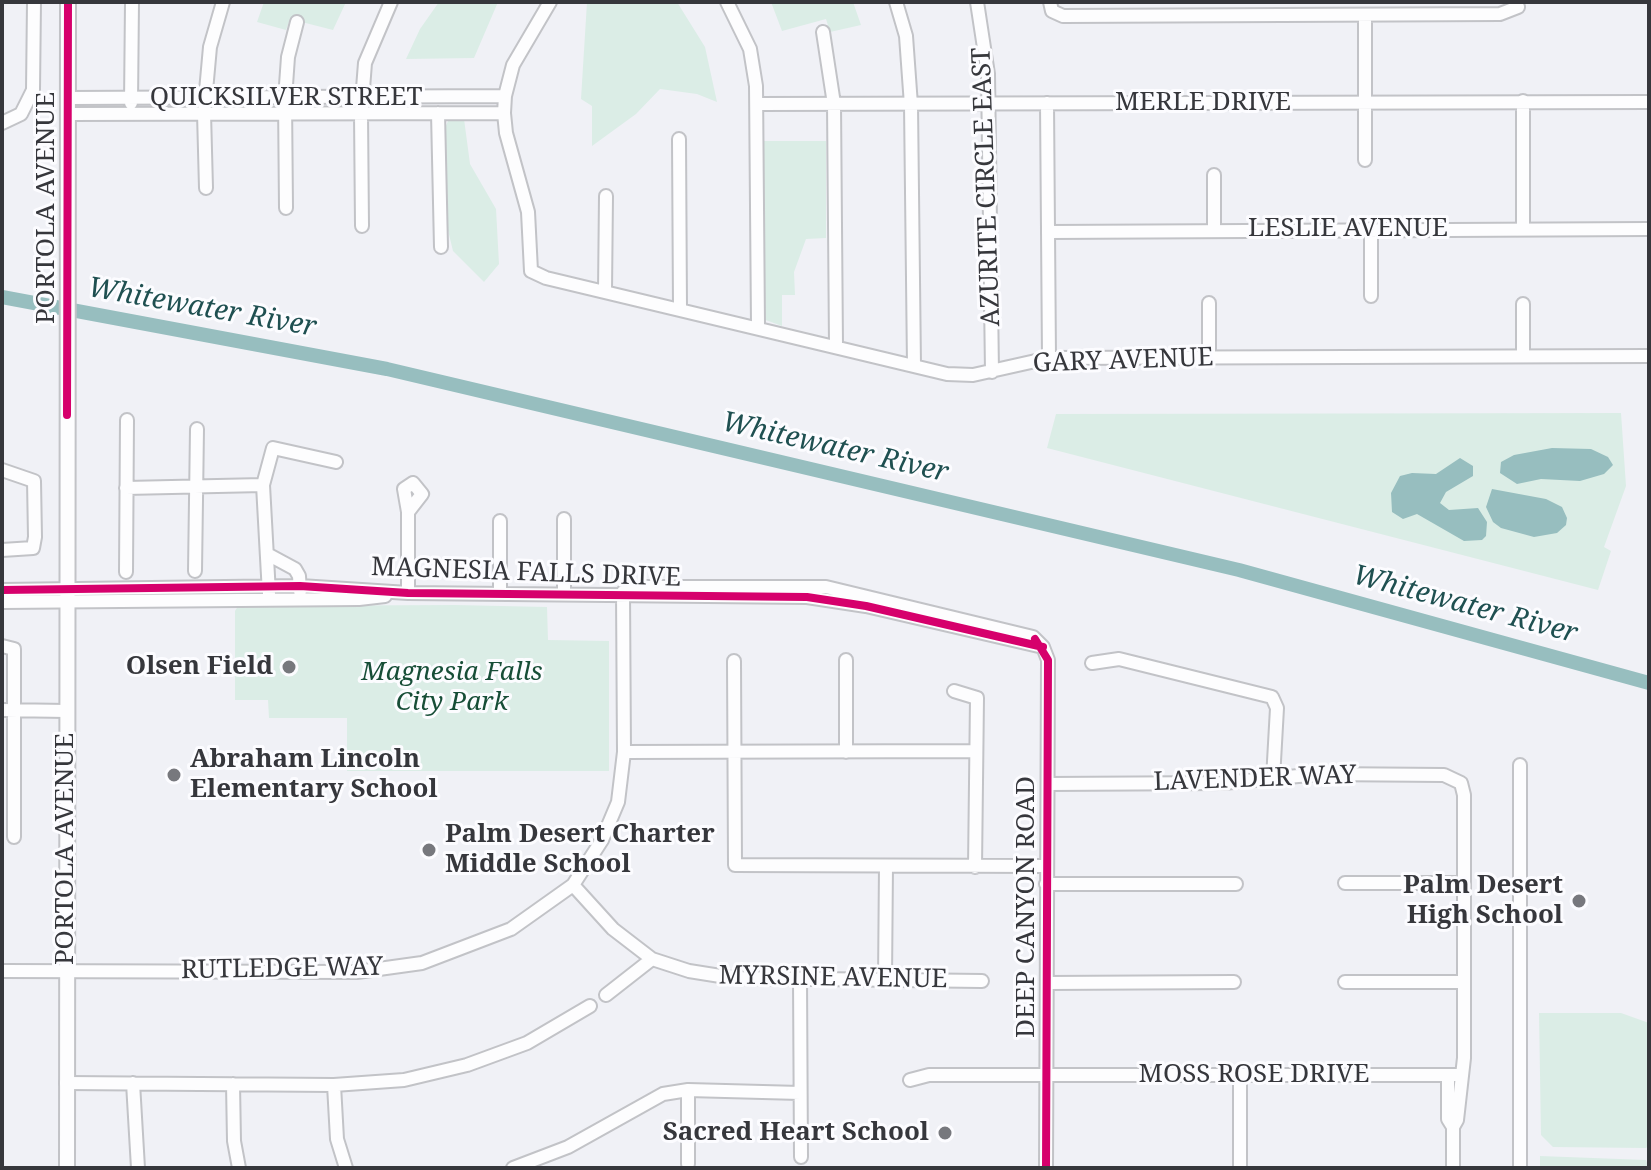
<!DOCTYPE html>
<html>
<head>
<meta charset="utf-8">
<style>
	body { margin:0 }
	#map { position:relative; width:1651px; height:1170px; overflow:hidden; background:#f0f1f6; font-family:"Noto Serif",serif }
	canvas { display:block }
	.frame { position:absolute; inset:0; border:4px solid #36373c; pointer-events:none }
</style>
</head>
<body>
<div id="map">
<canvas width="1651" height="1170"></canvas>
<div class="frame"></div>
</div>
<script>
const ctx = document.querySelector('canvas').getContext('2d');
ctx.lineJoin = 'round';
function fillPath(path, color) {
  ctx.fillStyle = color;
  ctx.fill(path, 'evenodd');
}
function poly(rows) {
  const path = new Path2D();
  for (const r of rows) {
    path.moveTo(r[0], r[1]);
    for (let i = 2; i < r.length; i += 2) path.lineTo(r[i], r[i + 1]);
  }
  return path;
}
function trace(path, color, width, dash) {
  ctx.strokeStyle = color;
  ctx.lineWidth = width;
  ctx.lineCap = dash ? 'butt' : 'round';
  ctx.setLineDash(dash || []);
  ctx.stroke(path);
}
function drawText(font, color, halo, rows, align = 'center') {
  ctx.font = font + ' "Noto Serif",serif';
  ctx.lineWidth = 6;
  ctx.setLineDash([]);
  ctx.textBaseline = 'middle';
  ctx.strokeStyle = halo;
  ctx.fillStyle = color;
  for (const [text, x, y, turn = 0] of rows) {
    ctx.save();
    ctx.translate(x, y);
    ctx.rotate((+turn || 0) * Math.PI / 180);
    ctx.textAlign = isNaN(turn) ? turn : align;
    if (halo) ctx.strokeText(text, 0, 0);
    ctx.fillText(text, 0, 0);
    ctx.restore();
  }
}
fillPath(poly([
	[264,2,346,2,333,30,290,19,286,30,257,22],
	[439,2,498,2,474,58,406,59,420,29],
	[587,2,677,2,705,47,717,102,697,94,660,89,636,114,592,146,592,106,581,99],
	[771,2,853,2,861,25,830,32,826,19,782,31],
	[464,119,470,164,496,209,499,264,484,282,453,251,445,218,445,128,448,121],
	[762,141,826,141,826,238,806,239,794,272,795,295,782,295,782,326,763,319],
	[1621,413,1626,486,1604,547,1611,551,1598,590,1047,448,1056,414],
	[455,605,547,607,548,640,609,641,609,771,347,771,347,718,269,718,268,700,235,700,235,611,238,606],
	[1539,1013,1621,1013,1649,1023,1649,1145,1646,1148,1553,1147,1541,1135],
	[1540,1156,1646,1160,1649,1168,1540,1168]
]), '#dbede6');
fillPath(poly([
	[1552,448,1591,449,1608,457,1613,465,1604,474,1580,481,1541,479,1517,484,1500,473,1501,462,1514,455],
	[1460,458,1473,466,1473,476,1446,492,1440,503,1449,510,1478,508,1487,522,1486,536,1482,540,1464,541,1417,514,1403,519,1392,512,1391,493,1400,476,1412,473,1436,474],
	[1492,489,1546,499,1562,507,1567,518,1566,525,1557,533,1534,537,1501,528,1493,522,1486,507]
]), '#97bebf');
trace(poly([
	[2,297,387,369,1239,570,1649,683]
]), '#97bebf', 14);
const minor = poly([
	[550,2,513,65,505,96,504,113,506,133,528,212,531,271,546,278,947,374,973,375,1049,358,1649,356],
	[727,2,750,49,756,86,758,326],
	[896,2,906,36,911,105,914,366],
	[977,2,988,74,992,372],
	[1050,2,1052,11,1063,16,1500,14,1518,7],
	[823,32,834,104,836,345],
	[68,98,505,96],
	[1523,101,1523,228],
	[131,103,132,2],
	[1047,103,1049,358],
	[757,104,1649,102],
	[438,113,441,247],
	[68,114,504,113],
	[2,123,21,114,33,90,34,2],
	[679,139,680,308],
	[1365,160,1365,15],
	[1214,175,1214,229],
	[206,188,204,113,210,47,223,2],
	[286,208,285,99,288,57,297,22],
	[362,226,361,114,365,63,391,2],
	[1371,229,1371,296],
	[1048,232,1649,229],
	[605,291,606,196],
	[1523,304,1523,355],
	[1209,357,1209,303],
	[2,470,34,481,35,537,33,548,2,550],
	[126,488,263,485],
	[564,519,564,593],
	[500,521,500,593],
	[269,555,295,569,299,576,300,591],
	[195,571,197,429],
	[126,572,127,420],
	[2,590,300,586,408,593,807,597,866,606,1043,647],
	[626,592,643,587,826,587,1033,637,1043,647,1048,660,1046,1168],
	[408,593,408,512,422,494,413,483,404,489,408,512],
	[269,594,263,485,273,448,336,462],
	[2,602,359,599,385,596],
	[2,646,14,649,14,837],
	[734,661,735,865,1046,866],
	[1092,663,1119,659,1272,697,1277,708,1273,779],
	[954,691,977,698,975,867],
	[2,710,67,711],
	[624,752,976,751],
	[846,752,846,660],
	[1048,784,1223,783,1320,774,1444,775,1461,783,1464,795,1464,1058,1457,1120,1453,1127,1453,1168],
	[1345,883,1463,883],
	[1046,884,1236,884],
	[573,885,613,929,652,959,689,971,733,978,982,981],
	[2,971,357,972,422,963,511,929,573,885,602,840,618,802,624,752,623,592],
	[800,979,801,1157],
	[885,979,886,866],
	[1345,982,1464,982],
	[1047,983,1234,982],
	[606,995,652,959],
	[1448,1075,1448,1119,1453,1127],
	[1240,1076,1240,1168],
	[910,1080,929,1075,1461,1075],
	[66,1083,334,1085,404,1080,467,1065,527,1043,590,1006],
	[133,1083,138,1168],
	[233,1084,234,1141,239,1168],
	[334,1085,337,1139,346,1168],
	[688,1090,688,1164],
	[513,1168,568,1147,663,1094,688,1090,800,1093],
	[1520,1168,1520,765]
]);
const major = poly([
	[67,1168,68,2]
]);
trace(minor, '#c2c3c7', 16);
trace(major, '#c2c3c7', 18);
trace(minor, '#fdfdfe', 12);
trace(major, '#fdfdfe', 14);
trace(poly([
	[67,415,68,2],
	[2,590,300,586,408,593,807,597,866,606,1043,647],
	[1035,639,1048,660,1046,1168]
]), '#d6006c', 8);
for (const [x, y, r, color] of [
	[289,667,8,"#77787d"],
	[174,775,8,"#77787d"],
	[429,850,8,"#77787d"],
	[1579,901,8,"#77787d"],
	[945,1133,8,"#77787d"]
]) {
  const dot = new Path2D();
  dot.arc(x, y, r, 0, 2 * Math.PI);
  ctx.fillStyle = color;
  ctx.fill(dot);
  trace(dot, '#fcfcff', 3);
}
drawText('26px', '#36373c', '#fcfcff', [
	["QUICKSILVER STREET",286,98],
	["MERLE DRIVE",1203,103],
	["AZURITE CIRCLE EAST",987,187,-92],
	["PORTOLA AVENUE",47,208,-90],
	["LESLIE AVENUE",1348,229],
	["GARY AVENUE",1123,361,-2],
	["MAGNESIA FALLS DRIVE",526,573,2],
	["LAVENDER WAY",1255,779,-2],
	["PORTOLA AVENUE",66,849,-90],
	["DEEP CANYON ROAD",1027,907,-90],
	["RUTLEDGE WAY",282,969,-1],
	["MYRSINE AVENUE",833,978,1],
	["MOSS ROSE DRIVE",1254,1075]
]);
drawText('bold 26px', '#36373c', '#fcfcff', [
	["Olsen Field",273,667],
	["Abraham Lincoln",190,760,"left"],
	["Elementary School",190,790,"left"],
	["Palm Desert Charter",445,835,"left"],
	["Middle School",445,865,"left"],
	["Palm Desert",1563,886],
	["High School",1563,916],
	["Sacred Heart School",929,1133]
], 'right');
drawText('italic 26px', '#174e37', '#fcfcff', [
	["Magnesia Falls",452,673],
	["City Park",452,703]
]);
drawText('italic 28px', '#1f5051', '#fcfcff', [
	["Whitewater River",202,308,10],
	["Whitewater River",835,448,13],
	["Whitewater River",1465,605,15]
]);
</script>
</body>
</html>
